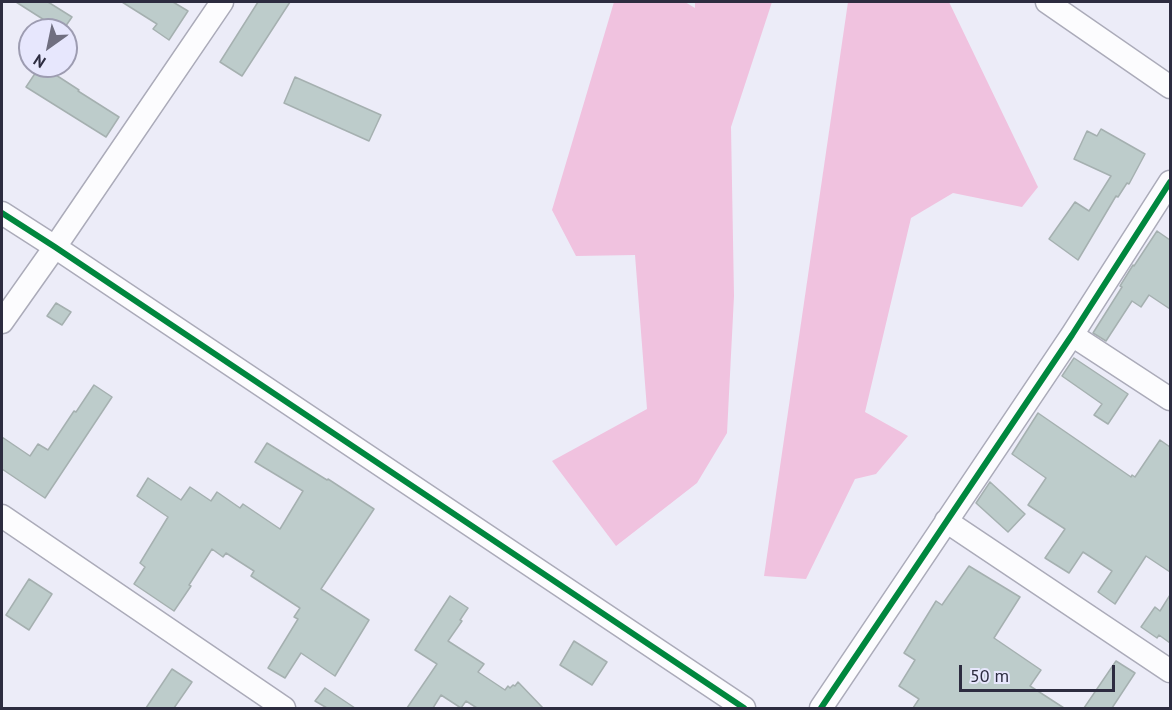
<!DOCTYPE html>
<html>
<head>
<meta charset="utf-8">
<style>
	body { margin:0 }
	#map { position:relative; width:1172px; height:710px; overflow:hidden; background:#ececf8; font-family:"PT Sans",sans-serif }
	canvas { display:block }
	.frame { position:absolute; inset:0; border:3px solid #2d2c40; pointer-events:none }
	.north { position:absolute; left:18px; top:18px; width:60px; height:60px; box-sizing:border-box; background:#e7e7fd; border:2px solid #9d9cb1; border-radius:50%; rotate:213deg; font-size:16px; font-weight:700; line-height:24px; text-align:center; color:#2d2c40 }
	.north::after { content:''; display:block; margin:auto; width:21px; height:27px; background:#706f80; clip-path:polygon(50% 0,100% 100%,50% 72%,0 100%) }
	.scale { position:absolute; left:959px; top:665px; width:156px; height:27px; box-sizing:border-box; border:3px solid #2d2c40; border-top:0; padding-left:8px; font-size:18px; line-height:21px; white-space:nowrap; color:#2d2c40; -webkit-text-stroke:4px #e7e7fd; paint-order:stroke }
</style>
</head>
<body>
<div id="map">
<canvas width="1172" height="710"></canvas>
<div class="frame"></div>
<div class="north">N</div>
<div class="scale">50 m</div>
</div>
<script>
const ctx = document.querySelector('canvas').getContext('2d');
ctx.lineJoin = 'round';
function fillPath(path, color) {
  ctx.fillStyle = color;
  ctx.fill(path, 'evenodd');
}
function poly(rows) {
  const path = new Path2D();
  for (const r of rows) {
    path.moveTo(r[0], r[1]);
    for (let i = 2; i < r.length; i += 2) path.lineTo(r[i], r[i + 1]);
  }
  return path;
}
function trace(path, color, width, dash) {
  ctx.strokeStyle = color;
  ctx.lineWidth = width;
  ctx.lineCap = dash ? 'butt' : 'round';
  ctx.setLineDash(dash || []);
  ctx.stroke(path);
}
fillPath(poly([
	[614,2,685,2,695,8,695,2,772,2,731,127,734,296,727,433,697,483,616,546,552,461,647,409,635,255,576,256,552,210],
	[848,2,949,2,1038,187,1022,207,953,193,911,218,865,412,908,436,876,474,855,479,806,579,764,576]
]), '#f0c2df');
const building = poly([
	[16,2,48,2,72,17,63,30,60,30,16,2],
	[122,2,173,2,188,11,169,40,153,29,157,24,122,2],
	[258,2,290,2,242,76,220,62,258,2],
	[40,66,42,66,79,90,78,91,119,117,106,137,26,87,40,66],
	[295,77,381,115,369,141,284,103,295,77],
	[1101,129,1145,154,1129,184,1127,183,1118,197,1116,196,1078,260,1049,239,1075,202,1089,211,1111,176,1074,159,1087,131,1097,136,1101,129],
	[1157,231,1170,240,1170,309,1149,295,1141,307,1132,301,1106,341,1093,333,1122,287,1120,286,1133,265,1134,266,1157,231],
	[56,303,71,312,62,325,47,316,56,303],
	[1074,358,1128,394,1108,424,1094,415,1102,404,1062,376,1074,358],
	[94,385,112,397,45,498,2,469,2,437,30,456,38,444,48,450,74,411,76,412,94,385],
	[1038,413,1131,477,1132,475,1135,477,1160,440,1170,447,1170,572,1146,556,1115,604,1098,592,1112,571,1083,552,1069,573,1045,558,1065,529,1028,505,1046,478,1012,454,1038,413],
	[267,443,327,480,328,479,374,509,321,589,369,620,335,676,301,653,285,678,268,668,298,619,294,617,300,608,251,576,254,571,226,553,223,557,212,549,189,585,191,586,174,611,134,584,145,567,140,563,168,517,137,496,148,478,181,500,190,487,211,501,217,492,240,508,243,504,280,529,303,491,255,462,267,443],
	[990,482,1025,514,1008,532,976,503,990,482],
	[969,566,1020,597,994,638,1041,670,1030,686,1064,708,913,708,919,699,899,686,915,660,904,653,936,601,942,605,969,566],
	[29,579,52,594,29,630,6,615,29,579],
	[1170,595,1170,643,1159,635,1157,638,1141,627,1155,607,1160,611,1170,595],
	[450,596,468,608,460,620,462,621,448,641,484,664,478,672,505,690,508,686,510,688,513,685,515,686,518,682,543,708,477,708,466,701,461,708,441,695,433,708,407,708,437,664,415,650,450,596],
	[574,641,607,662,592,685,560,665,574,641],
	[1116,661,1135,673,1112,708,1084,708,1116,661],
	[172,669,192,682,174,708,146,708,172,669],
	[325,688,355,708,327,708,315,701,325,688]
]);
fillPath(building, '#bdcccb');
trace(building, '#a5b0b0', 1.5);
const minor = poly([
	[1047,2,1170,87],
	[2,213,55,247,744,708],
	[2,322,55,247,222,2],
	[1072,335,1170,399],
	[2,516,284,708],
	[946,521,1170,671],
	[821,708,1072,335,1170,182]
]);
trace(minor, '#ababb9', 25);
trace(minor, '#fcfcfe', 22);
trace(poly([
	[2,213,55,247,744,708],
	[821,708,1072,335,1170,182]
]), '#00873e', 6);
</script>
</body>
</html>
